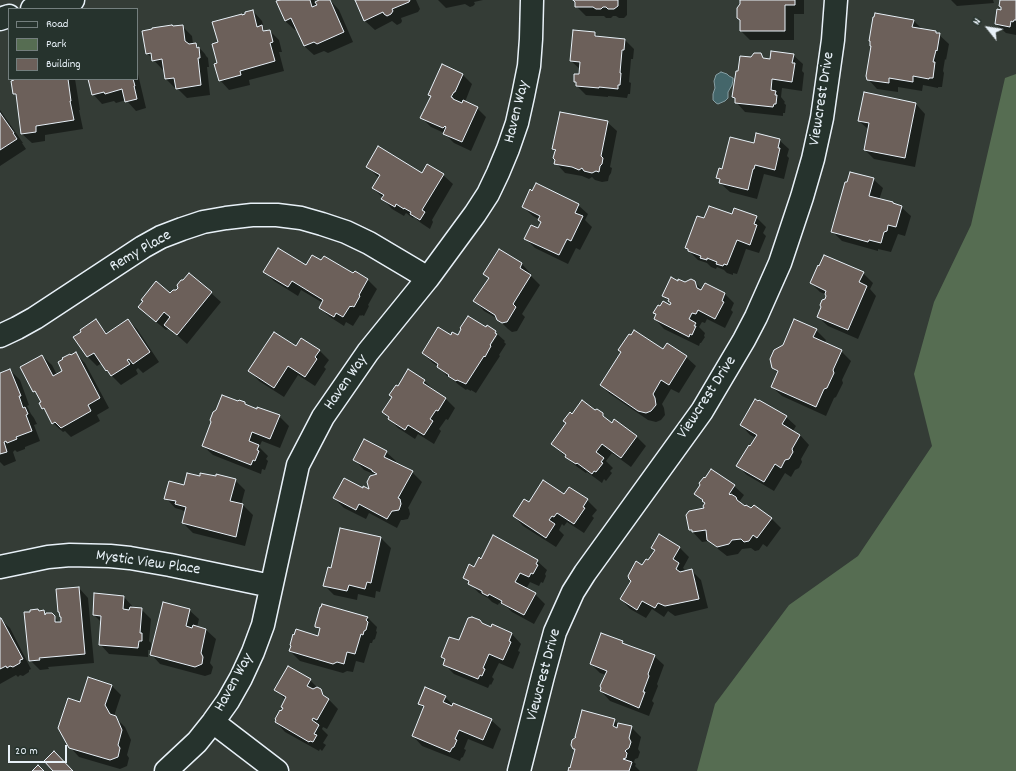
<!DOCTYPE html>
<html>
<head>
<meta charset="utf-8">
<style>
	body { margin:0 }
	#map { position:relative; width:1016px; height:771px; overflow:hidden; background:#343c36; font-family:Dekko,sans-serif }
	canvas { display:block }
	.legend { position:absolute; left:8px; top:8px; width:130px; height:72px; box-sizing:border-box; background:#26332d; border:1px solid #747f7e; margin:0; padding:5px 7px; list-style:none; font-size:12px; color:#e8f1f8 }
	.legend li { display:flex; align-items:center; gap:8px; height:20px }
	.legend b { width:20px; border:1px solid #747f7e }
	.north { position:absolute; left:968px; top:8px; width:40px; height:40px; -webkit-text-stroke:3px #26332d; paint-order:stroke; rotate:300deg; font-size:11px; font-weight:700; line-height:16px; text-align:center; color:#e8f1f8 }
	.north::after { content:''; display:block; margin:auto; width:14px; height:18px; background:#e8f1f8; clip-path:polygon(50% 0,100% 100%,50% 72%,0 100%) }
	.scale { position:absolute; left:8px; top:745px; width:59px; height:18px; box-sizing:border-box; border:2px solid #e8f1f8; border-top:0; padding-left:5px; font-size:12px; line-height:14px; white-space:nowrap; color:#e8f1f8; -webkit-text-stroke:3px #26332d; paint-order:stroke }
</style>
</head>
<body>
<div id="map">
<canvas width="1016" height="771"></canvas>
<ul class="legend">
<li><b style="height:5px;background:#26332d"></b>Road</li>
<li><b style="height:11px;background:#566d52"></b>Park</li>
<li><b style="height:11px;background:#6c605a"></b>Building</li>
</ul>
<div class="north">N</div>
<div class="scale">20 m</div>
</div>
<script>
const ctx = document.querySelector('canvas').getContext('2d');
ctx.lineJoin = 'round';
function fillPath(path, color) {
  ctx.fillStyle = color;
  ctx.fill(path, 'evenodd');
}
function poly(rows) {
  const path = new Path2D();
  for (const r of rows) {
    path.moveTo(r[0], r[1]);
    for (let i = 2; i < r.length; i += 2) path.lineTo(r[i], r[i + 1]);
  }
  return path;
}
function trace(path, color, width, dash) {
  ctx.strokeStyle = color;
  ctx.lineWidth = width;
  ctx.lineCap = dash ? 'butt' : 'round';
  ctx.setLineDash(dash || []);
  ctx.stroke(path);
}
function drawText(font, color, halo, rows, align = 'center') {
  ctx.font = font + ' Dekko,sans-serif';
  ctx.lineWidth = 3.5;
  ctx.setLineDash([]);
  ctx.textBaseline = 'middle';
  ctx.strokeStyle = halo;
  ctx.fillStyle = color;
  for (const [text, x, y, turn = 0] of rows) {
    ctx.save();
    ctx.translate(x, y);
    ctx.rotate((+turn || 0) * Math.PI / 180);
    ctx.textAlign = isNaN(turn) ? turn : align;
    if (halo) ctx.strokeText(text, 0, 0);
    ctx.fillText(text, 0, 0);
    ctx.restore();
  }
}
fillPath(poly([
	[1016,74,1016,771,697,771,715,704,789,605,858,556,932,446,914,374,934,302,971,225,1005,78]
]), '#566d52');
const water = poly([
	[721,72,727,74,729,76,733,78,733,80,732,85,728,92,728,98,725,101,718,104,716,103,713,100,713,94,715,88,714,81,716,75,721,72]
]);
fillPath(water, '#44666a');
trace(water, '#869ea3', 1);
fillPath(poly([
	[282,0,314,0,315,3,322,0,330,0,339,10,353,42,328,53,324,51,314,55,304,46,297,29,295,30,285,21],
	[356,0,416,0,420,9,418,12,401,18,402,21,401,23,397,25,392,21,375,30,365,21],
	[438,0,483,0,474,2,475,4,473,6,470,7,465,4,446,8],
	[574,0,627,0,627,15,624,18,619,18,616,16,613,16,611,18,606,18,604,16,586,16,576,6,576,2],
	[741,0,804,0,804,14,794,14,794,40,750,40,741,31],
	[951,0,993,0,994,3,957,6],
	[1001,0,1016,0,1016,35,1006,33,996,24,1002,11,1002,8,1000,6],
	[253,11,262,21,264,30,266,32,270,31,279,40,282,52,279,52,284,71,249,80,250,85,229,90,220,80,218,64,219,43,242,16],
	[913,20,922,29,936,32,949,44,946,60,945,59,943,71,944,73,942,87,938,87,938,88,923,85,922,91,898,87,898,92,877,89,868,79],
	[182,26,192,36,193,44,196,44,205,54,206,56,208,58,209,67,207,67,210,95,187,98,177,88,175,88,166,79,164,69,163,70,147,53,174,27],
	[595,33,599,37,624,39,634,49,633,59,631,59,629,82,631,83,630,94,628,94,627,98,608,96,608,97,586,95,577,86,577,84,575,82,580,75,581,70,571,61],
	[760,54,765,59,771,60,793,55,803,64,802,71,804,73,802,91,782,88,781,97,785,102,784,103,786,105,785,113,783,113,783,116,745,112,736,102,736,99,734,97,739,72,751,58],
	[442,65,463,75,472,84,465,102,477,108,486,117,471,151,454,143,444,133,431,127,422,118,431,96],
	[137,70,146,108,136,111,126,100,116,103,114,101,102,104,93,94,89,79,137,79],
	[15,79,75,79,80,110,79,110,83,129,45,135,45,141,32,143,22,134,18,97,14,94],
	[916,104,925,114,915,167,874,159,865,150,869,130,859,121],
	[0,110,23,143,22,143,26,149,0,166],
	[607,122,617,131,610,167,612,168,611,173,609,176,608,181,602,182,595,180,592,177,589,179,582,176,565,173,556,163,556,151,553,149],
	[779,140,789,149,787,156,789,158,784,179,764,174,757,199,730,192,720,183,720,181,717,178,723,171,754,144],
	[368,167,423,174,443,175,453,184,432,220,433,222,430,229,421,223,414,217,413,218,406,213,404,216,392,209,383,199,383,198,373,188,379,178],
	[873,179,883,188,879,200,901,207,911,216,905,236,898,234,891,252,878,249,878,251,842,241,832,231],
	[578,205,588,214,585,220,592,227,580,250,576,248,568,264,535,248,525,238,538,229,542,222,540,220,533,216,523,207],
	[733,216,756,217,766,227,763,233,766,236,759,253,746,249,737,274,733,273,733,275,727,273,724,270,717,267,716,269,711,267,707,263,698,260,686,248,705,219],
	[499,250,522,264,531,274,530,275,540,285,522,314,525,317,517,331,512,332,508,329,498,319,484,311,475,301,490,279,485,274],
	[322,261,354,274,355,272,368,280,377,289,368,305,369,306,364,316,362,315,361,316,360,315,353,326,346,322,344,326,330,317,320,308,323,303,301,290,298,296,274,281,265,272,306,266],
	[863,273,873,283,870,289,876,296,858,339,828,326,818,317,827,295,820,292,811,283],
	[678,282,686,284,695,282,702,290,705,284,725,294,734,303,731,310,733,312,725,328,707,319,705,323,702,322,699,327,705,333,704,336,705,337,701,343,700,343,699,346,664,329,655,319,657,315,655,313,671,306,672,304,663,295],
	[179,288,211,293,221,302,187,344,169,328,166,330,149,316,140,307,170,294,176,291],
	[128,320,137,329,159,362,143,373,138,368,136,370,138,374,121,385,106,370,102,363,97,366,88,357,96,321,108,334],
	[795,320,816,330,826,340,824,344,841,351,851,361,842,380,843,383,836,397,834,398,826,416,782,396,772,387,778,373,772,368],
	[486,328,495,332,505,341,504,342,506,344,499,355,500,356,494,365,476,393,471,390,471,391,467,389,466,390,459,385,453,380,447,376,438,366,433,363,423,353,451,336,458,336],
	[495,336,497,336,488,350,486,349],
	[632,336,663,351,686,357,696,366,679,393,671,389,662,404,664,408,665,415,661,420,656,422,648,420,610,394,601,385],
	[302,339,320,351,329,360,324,367,326,369,315,386,298,375,284,397,259,381,250,371,296,347],
	[76,354,85,363,109,408,97,415,100,421,71,437,65,431,63,432,53,423,49,414,43,409,40,403,42,402,39,397,34,391,42,356,52,365,57,375,64,371,71,356],
	[10,370,20,380,29,405,27,406,31,414,34,418,37,424,34,425,40,441,25,447,25,449,17,452,15,450,13,452,16,461,4,466,0,462,0,374],
	[424,381,434,390,433,391,446,399,455,408,448,420,446,419,439,429,441,431,434,444,418,434,415,439,398,428,383,412,393,397,398,387],
	[760,401,786,417,796,426,793,431,800,435,809,445,801,459,802,462,799,468,795,470,791,477,785,473,774,491,747,475,738,466,756,438,750,435,741,425],
	[245,403,247,406,279,416,289,426,280,448,262,441,259,447,268,456,266,459,268,461,265,470,262,469,261,474,213,455,203,446],
	[595,411,602,414,612,424,636,436,646,446,631,467,612,453,606,461,613,468,610,471,612,473,606,481,604,479,602,483,587,472,586,473,576,466,552,444,572,415],
	[386,452,396,461,395,463,412,472,422,482,408,508,409,509,410,514,408,519,403,520,401,520,397,528,369,513,366,519,344,508,334,498,363,489,370,491,376,475,364,470,355,460],
	[201,477,235,480,245,490,241,505,243,505,253,515,245,546,193,533,183,523,186,513,182,510,175,508,166,498],
	[734,486,744,495,739,502,742,505,771,518,781,528,767,547,763,544,759,550,755,551,751,548,742,549,738,554,727,556,718,549,709,541,702,542,690,529,705,509,706,504,695,493],
	[565,495,587,500,597,510,592,516,594,518,584,533,567,522,564,526,562,524,559,530,564,535,556,547,523,526,514,516],
	[341,529,381,538,391,548,380,592,376,591,375,598,358,594,357,600,334,595,324,585,332,569],
	[659,536,680,548,689,557,683,568,686,571,691,570,701,580,708,608,675,616,668,611,664,617,652,609,646,618,630,609,621,599,643,566,649,561,655,551,652,548],
	[482,560,537,561,547,570,545,574,546,576,543,583,541,582,539,586,530,582,526,589,535,594,545,604,534,624,512,612,507,607,499,603,498,605,492,602,488,598,479,593,464,578],
	[79,588,88,598,94,663,48,667,49,669,40,670,30,660,40,612,44,611,46,614,51,614,60,623,63,623],
	[124,597,133,607,133,608,141,609,151,619,149,641,151,643,151,650,152,650,189,610,199,619,197,627,206,630,216,639,210,663,213,667,211,674,205,676,160,664,151,654,152,650,148,650,148,657,109,654,100,644,102,623,94,615],
	[367,617,377,627,376,631,377,632,375,639,373,640,372,643,370,643,364,663,356,661,353,672,347,671,343,673,300,661,290,651,319,637,321,631,316,626],
	[0,619,10,628,31,669,29,670,29,672,23,676,20,675,18,677,16,675,0,684],
	[484,625,491,629,493,626,512,634,521,644,518,651,520,652,513,669,499,663,492,677,494,679,491,685,490,684,488,688,454,674,444,664,445,661,442,657,459,642],
	[622,642,625,645,654,656,664,665,657,684,658,686,652,701,654,703,649,716,610,701,601,691,606,675,600,673,591,664],
	[310,680,338,709,327,729,323,727,322,729,328,735,323,743,326,745,322,751,320,749,319,751,285,732,276,722,284,708,286,700,276,690],
	[111,685,121,695,114,716,125,727,131,740,127,755,129,758,127,766,120,769,79,757,70,747,81,703],
	[445,697,453,705,491,720,501,729,493,749,468,739,464,749,466,750,463,757,461,758,460,761,422,746,413,736,424,708,419,704],
	[614,720,619,725,631,727,641,737,638,749,640,752,638,758,635,759,634,762,636,764,635,766,640,771,569,771]
]), '#0007');
const building = poly([
	[280,0,310,0,312,7,317,5,315,2,319,0,330,0,344,32,317,44,314,42,304,46,291,18,285,21,276,1,280,0],
	[355,0,410,0,409,2,392,9,393,11,391,14,387,16,384,14,383,12,364,21,355,0],
	[573,0,618,0,618,6,614,9,608,9,606,7,603,7,601,9,596,9,593,7,575,7,575,2,573,0],
	[740,0,795,0,795,5,785,5,785,31,740,31,740,20,737,18,737,8,740,4,740,0],
	[1000,0,1016,0,1016,20,1014,20,1013,22,1011,21,1010,27,995,24,997,9,1001,10,1001,7,999,6,1000,0],
	[253,10,257,27,262,25,263,31,270,30,273,42,270,43,275,61,240,71,241,75,219,81,214,64,217,63,212,44,218,42,212,22,242,14,242,15,245,14,245,12,253,10],
	[875,13,914,20,912,27,936,31,936,33,940,33,937,51,936,50,933,62,935,62,933,78,929,78,929,79,913,76,913,82,889,78,889,83,867,80,866,76,871,46,870,46,870,41,869,41,873,17,874,17,875,13],
	[172,25,173,26,183,25,185,41,189,44,196,43,197,48,199,47,200,58,198,58,201,85,176,89,174,78,165,79,162,59,152,61,151,53,146,54,142,31,152,29,152,28,172,25],
	[573,30,595,32,595,36,625,39,624,50,622,50,620,73,621,73,620,85,618,85,618,89,599,87,599,88,576,86,576,82,574,82,574,74,579,74,580,62,570,61,573,30],
	[771,51,794,54,792,63,795,63,792,82,772,79,771,90,776,91,775,95,777,95,776,104,774,104,773,107,735,103,735,98,732,97,736,71,738,71,740,56,751,57,754,53,761,53,763,58,770,59,771,51],
	[442,64,463,74,455,92,454,92,451,97,453,98,453,99,462,103,463,100,478,107,462,142,443,134,446,127,445,126,443,128,420,118,431,96,428,95,442,64],
	[14,79,68,79,71,101,70,101,74,120,36,126,36,132,21,134,16,94,13,94,11,81,14,80,14,79],
	[88,79,133,79,135,86,134,86,137,99,125,102,122,89,105,94,104,92,92,95,88,79],
	[864,92,916,103,905,158,864,150,869,123,858,121,864,92],
	[560,112,608,121,601,156,603,158,602,164,600,166,599,172,596,171,592,173,584,171,582,168,579,170,572,167,554,164,555,160,553,158,555,151,556,150,552,149,560,112],
	[0,113,14,133,13,133,17,139,0,150,0,113],
	[756,133,780,139,778,148,780,148,775,170,755,165,754,169,753,169,748,190,719,183,720,179,716,178,719,168,722,169,730,137,754,143,756,133],
	[378,146,422,173,427,164,444,174,422,210,425,212,420,220,410,214,411,212,404,208,404,209,396,204,395,207,381,199,384,195,372,188,380,175,366,167,378,146],
	[850,172,874,178,869,196,893,202,893,203,902,206,896,227,888,225,887,231,884,232,881,243,869,240,868,242,831,232,845,182,847,182,850,172],
	[536,183,579,204,575,213,583,216,571,241,567,239,559,255,524,239,531,225,538,228,541,222,538,220,540,216,522,207,530,189,532,191,536,183],
	[709,206,732,214,734,208,757,216,754,224,757,225,750,245,737,240,727,265,724,264,723,266,716,264,717,262,707,258,707,260,700,258,701,256,688,251,688,249,685,248,697,216,704,218,709,206],
	[278,248,306,265,312,255,321,260,324,256,353,273,355,271,368,279,359,295,360,296,354,307,352,306,351,307,350,306,343,317,336,313,334,317,319,308,323,300,292,281,288,287,263,272,278,248],
	[499,249,522,263,520,268,531,275,513,304,516,307,507,322,506,322,502,323,497,320,495,315,473,301,489,278,483,274,499,249],
	[824,255,864,272,859,282,867,286,848,330,817,317,821,307,820,305,822,300,825,299,826,296,825,294,826,291,810,283,818,265,819,266,824,255],
	[189,273,212,292,177,335,164,325,170,317,164,312,156,322,138,307,143,301,141,300,156,281,170,293,173,290,176,290,178,288,177,285,181,280,183,280,189,273],
	[671,277,678,281,678,279,685,282,691,279,695,281,697,288,701,290,705,283,725,293,722,301,724,302,715,319,698,310,696,314,692,313,689,319,696,323,694,326,696,326,692,335,690,334,689,337,654,319,656,314,653,313,658,305,660,306,663,301,670,305,671,303,668,301,669,299,662,296,671,277],
	[468,316,486,327,487,325,496,331,495,333,497,334,490,345,491,346,485,357,484,356,466,384,457,380,456,381,448,376,449,375,437,367,438,364,422,353,438,327,451,335,452,332,458,335,461,329,460,328,468,316],
	[96,319,106,334,128,319,150,352,133,364,129,359,127,360,130,364,111,376,107,370,106,371,94,353,87,357,73,337,81,332,80,330,96,319],
	[794,319,817,329,813,337,842,350,833,370,834,373,827,388,824,389,816,407,771,387,778,371,772,368,770,359,774,350,783,345,794,319],
	[634,330,663,349,667,343,687,356,669,385,661,380,653,394,655,398,656,405,651,411,646,413,638,411,600,385,621,352,618,350,629,334,631,335,634,330],
	[274,332,296,346,301,338,320,350,315,357,317,359,305,377,288,366,274,388,248,371,274,332],
	[76,352,100,398,88,405,91,411,61,428,55,422,52,424,44,408,42,409,39,403,41,402,35,391,33,392,20,367,42,355,53,376,62,371,58,362,63,359,62,358,70,354,71,355,76,352],
	[10,369,21,396,19,396,23,408,25,407,28,414,26,415,32,431,16,437,17,439,7,443,6,441,4,442,7,452,0,454,0,373,10,369],
	[408,369,425,380,423,383,446,398,438,411,436,410,430,419,433,421,424,435,408,425,405,430,388,419,389,417,382,412,392,397,389,395,396,385,398,386,408,369],
	[222,395,238,401,239,400,245,402,245,404,257,409,257,407,280,415,270,439,252,432,249,441,259,445,257,450,259,451,255,461,253,460,251,465,202,446,211,422,210,420,213,412,216,410,222,395],
	[755,399,758,401,759,400,787,416,782,424,800,435,792,449,793,452,789,459,785,460,781,468,775,464,764,482,736,466,749,445,750,446,757,435,740,425,755,399],
	[582,400,595,410,597,409,603,413,603,416,612,423,614,419,637,436,621,458,602,444,596,452,604,458,601,462,603,463,596,472,594,471,592,474,577,463,576,464,565,457,566,455,551,444,566,423,563,421,570,412,572,414,582,400],
	[364,439,387,451,384,457,413,471,398,498,400,499,401,504,399,510,393,511,392,511,387,519,359,504,356,510,333,498,344,478,363,488,363,486,369,489,367,482,370,476,377,474,372,471,372,470,353,460,364,439],
	[711,469,735,485,729,494,730,495,731,494,736,497,737,500,745,506,746,505,751,508,754,505,772,518,757,538,753,535,749,541,744,542,741,539,732,540,729,544,717,547,707,540,706,530,692,532,692,530,689,530,686,515,689,511,704,508,703,506,705,503,702,501,703,500,694,494,700,485,699,483,704,477,705,478,711,469],
	[187,473,200,476,200,473,216,476,216,474,236,479,230,501,243,504,236,537,182,523,186,507,175,504,176,501,164,499,169,481,184,485,187,473],
	[543,480,564,494,569,487,588,499,583,507,585,508,574,524,557,513,554,517,552,516,549,520,555,524,546,538,513,516,524,499,529,502,543,480],
	[340,528,381,537,371,583,367,582,365,589,349,585,347,591,323,586,328,567,331,568,340,528],
	[659,534,680,547,673,559,679,563,676,569,680,572,692,569,699,599,665,606,658,603,655,608,642,601,637,610,620,599,631,581,629,579,628,576,636,561,642,565,646,559,648,560,655,550,651,548,659,534],
	[493,535,538,560,536,564,538,565,533,574,531,573,529,577,520,573,515,582,536,593,524,615,501,603,502,601,489,594,488,596,482,593,482,591,468,584,469,581,463,578,469,564,474,567,479,557,481,559,493,535],
	[79,587,85,654,39,658,40,660,29,661,24,612,30,612,30,610,38,609,39,611,44,610,45,615,46,613,52,613,55,616,55,622,61,622,61,617,60,617,59,612,58,612,56,589,79,587],
	[94,593,124,596,123,609,129,610,130,607,142,608,140,633,142,633,142,641,139,641,138,648,99,645,101,616,93,615,94,593],
	[163,602,190,609,186,626,192,628,193,625,206,629,201,653,203,657,202,664,195,667,150,655,163,602],
	[322,604,368,617,366,620,368,622,366,630,364,631,363,635,361,634,355,654,347,652,344,664,337,662,333,664,289,651,291,646,290,645,293,634,294,635,296,629,318,636,320,628,315,627,315,625,320,607,321,607,322,604],
	[472,617,480,620,482,623,491,627,492,624,512,633,509,641,511,642,503,660,489,654,483,668,485,669,482,676,480,675,478,679,443,665,445,659,441,657,449,637,459,640,468,618,472,617],
	[0,618,1,618,23,659,20,660,20,663,13,667,10,666,7,668,6,666,0,669,0,618],
	[601,633,623,641,622,643,655,655,648,674,649,676,643,692,645,692,639,708,600,691,601,688,600,686,607,671,590,664,601,633],
	[288,666,311,679,307,686,313,689,317,687,321,689,323,695,329,699,317,720,313,718,312,720,319,725,314,734,317,735,313,742,310,741,309,742,275,722,276,720,275,719,280,710,281,711,283,708,281,707,286,697,274,690,288,666],
	[88,677,112,685,105,705,110,714,116,716,122,730,118,745,120,748,118,757,110,760,69,748,58,728,68,698,80,702,88,677],
	[425,687,446,696,443,702,452,706,453,703,492,719,483,740,459,730,455,739,457,740,454,747,452,748,450,752,412,736,424,706,418,704,425,687],
	[582,710,615,719,613,726,617,728,618,723,632,726,629,738,631,742,629,748,626,750,625,751,627,753,626,758,623,759,632,762,629,771,568,771,569,767,570,768,575,749,573,749,571,745,572,740,576,737,575,737,582,710],
	[54,751,73,771,53,771,44,761,54,751],
	[38,765,44,771,32,771,38,765]
]);
fillPath(building, '#6c605a');
trace(building, '#e8f1f8', 1);
const minor = poly([
	[32,9,46,5,73,0],
	[0,19,9,16],
	[0,336,17,328,35,318,143,247,161,237,182,229,203,222,226,218,252,215,277,215,301,218,322,224,346,232,369,243,428,278],
	[0,567,48,557,70,555,110,556,130,558,170,565,271,586],
	[213,722,277,771],
	[166,771,197,742,213,722,228,701,241,678,253,652,263,625,298,465,323,417,368,352,428,278,461,233,475,214,488,194,498,173,508,149,517,123,523,96,529,66,531,39,532,0],
	[519,771,543,676,555,632,573,592,585,573,702,411,744,340,756,317,780,263,802,197,813,159,822,118,833,40,836,0]
]);
trace(minor, '#e8f1f8', 25);
trace(minor, '#26332d', 22);
drawText('16px', '#e8f1f8', '#26332d', [
	["Viewcrest Drive",823,99,-81],
	["Haven Way",518,112,-76],
	["Remy Place",141,252,-30],
	["Haven Way",347,383,-55],
	["Viewcrest Drive",708,398,-57],
	["Mystic View Place",148,564,8],
	["Viewcrest Drive",545,675,-75],
	["Haven Way",235,683,-61]
]);
</script>
</body>
</html>
